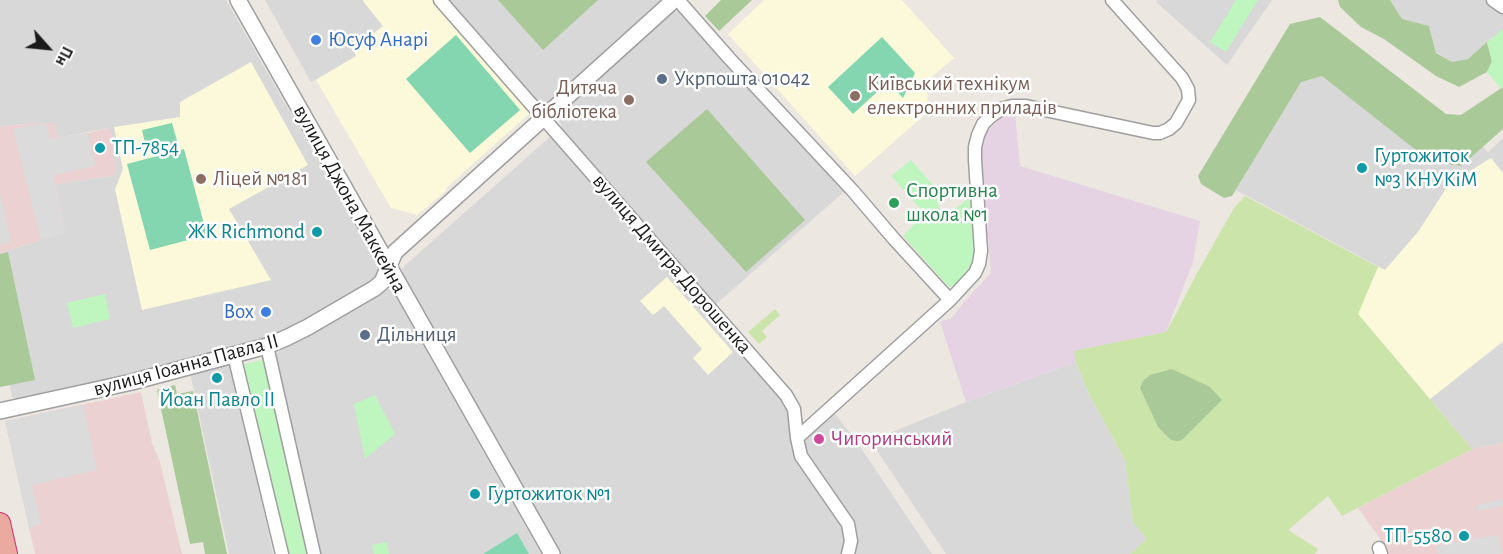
<!DOCTYPE html>
<html>
<head>
<meta charset="utf-8">
<style>
	body { margin:0 }
	#map { position:relative; width:1503px; height:554px; overflow:hidden; background:#ece7e1; font-family:"Alegreya Sans",sans-serif }
	canvas { display:block }
	.north { position:absolute; left:18px; top:18px; width:60px; height:60px; -webkit-text-stroke:4px #fff; paint-order:stroke; rotate:117deg; font-size:16px; font-weight:700; line-height:24px; text-align:center; color:#1b1b1b }
	.north::after { content:''; display:block; margin:auto; width:21px; height:27px; background:#1b1b1b; clip-path:polygon(50% 0,100% 100%,50% 72%,0 100%) }
</style>
</head>
<body>
<div id="map">
<canvas width="1503" height="554"></canvas>
<div class="north">Пн</div>
</div>
<script>
const ctx = document.querySelector('canvas').getContext('2d');
ctx.lineJoin = 'round';
function fillPath(path, color) {
  ctx.fillStyle = color;
  ctx.fill(path, 'evenodd');
}
function poly(rows) {
  const path = new Path2D();
  for (const r of rows) {
    path.moveTo(r[0], r[1]);
    for (let i = 2; i < r.length; i += 2) path.lineTo(r[i], r[i + 1]);
  }
  return path;
}
function trace(path, color, width, dash) {
  ctx.strokeStyle = color;
  ctx.lineWidth = width;
  ctx.lineCap = dash ? 'butt' : 'round';
  ctx.setLineDash(dash || []);
  ctx.stroke(path);
}
function drawText(font, color, halo, rows, align = 'center') {
  ctx.font = font + ' "Alegreya Sans",sans-serif';
  ctx.lineWidth = 5;
  ctx.setLineDash([]);
  ctx.textBaseline = 'middle';
  ctx.strokeStyle = halo;
  ctx.fillStyle = color;
  for (const [text, x, y, turn = 0] of rows) {
    ctx.save();
    ctx.translate(x, y);
    ctx.rotate((+turn || 0) * Math.PI / 180);
    ctx.textAlign = isNaN(turn) ? turn : align;
    if (halo) ctx.strokeText(text, 0, 0);
    ctx.fillText(text, 0, 0);
    ctx.restore();
  }
}
fillPath(poly([
	[0,0,226,0,381,271,374,283,295,328,245,347,144,374,19,400,12,397,0,333,0,253,65,232,56,184,116,175,109,128,57,138,54,123,10,125,0,127],
	[265,0,364,0,363,1,383,26,353,49,357,56,311,82],
	[445,0,665,0,544,111],
	[1158,0,1272,0,1227,65,1156,2],
	[1390,0,1486,0,1503,12,1503,29,1468,59,1452,62,1436,52,1429,26,1402,19],
	[673,10,684,13,846,190,714,306,563,132,558,115],
	[1323,74,1475,137,1488,152,1503,138,1503,173,1491,158,1418,232,1385,270,1236,190,1300,81],
	[551,136,772,383,791,410,794,437,846,527,846,545,842,554,561,554,405,283,402,268],
	[382,289,392,290,541,554,318,554,274,359,277,353],
	[1503,342,1503,443,1472,449,1430,399],
	[1076,362,1089,394,1125,460,1133,522,1148,539,1130,554,946,554,876,449,887,434,966,402],
	[231,364,273,554,229,554,190,373],
	[833,411,859,445,932,554,852,554,856,544,857,533,854,523,805,450,805,440,808,433]
]), '#d9d8d8');
fillPath(poly([
	[45,123,54,123,57,138,88,133,109,128,112,133,116,175,56,184,65,232,0,253,0,127,10,125],
	[141,392,152,443,160,462,182,554,35,554,5,421],
	[1503,443,1503,554,1386,554,1384,544,1358,508,1472,449]
]), '#ecd1d2');
fillPath(poly([
	[1015,113,1020,166,1200,221,1193,262,1166,332,1075,351,1076,362,966,402,940,322,952,318,964,302,991,273,981,148,984,136,990,128,1004,115]
]), '#e5d3e3');
fillPath(poly([
	[364,0,434,0,530,113,446,188,447,190,417,215,391,208,316,80,356,56,353,49,383,26,363,1],
	[764,0,902,0,954,58,928,80,927,113,855,176,728,34],
	[251,62,308,165,229,209,271,280,142,310,115,189,123,169,114,127,180,117,180,102],
	[1491,158,1503,173,1503,341,1430,399,1357,313,1378,267,1385,270,1418,232,1449,184],
	[667,277,733,352,708,375,693,358,702,349,664,306,653,315,640,301]
]), '#fcf9da');
fillPath(poly([
	[1245,196,1378,267,1358,314,1472,449,1342,516,1328,496,1288,530,1318,549,1315,554,1130,554,1147,539,1133,522,1125,460,1089,394,1076,362,1074,351,1166,332,1176,314,1196,275,1234,208],
	[775,309,780,315,762,331,767,337,759,344,748,332]
]), '#cbe4a9');
fillPath(poly([
	[498,0,598,0,543,50],
	[721,0,752,0,719,31,705,16],
	[1338,0,1390,0,1402,19,1429,26,1436,53,1452,62,1468,59,1487,42,1492,61,1487,72,1459,87,1436,76,1384,39,1361,27,1340,7],
	[1320,17,1446,114,1461,115,1503,87,1503,129,1461,166,1430,161,1322,76,1301,82,1232,196,1224,198,1201,184,1198,176,1290,24],
	[707,109,805,220,746,272,646,162],
	[8,252,35,380,0,387,0,254],
	[1172,369,1210,387,1222,400,1182,440,1176,441,1171,440,1158,427,1140,388,1143,381,1150,375],
	[175,385,177,394,193,391,227,554,205,554,203,542,190,544,157,390]
]), '#aac998');
fillPath(poly([
	[1236,0,1258,0,1226,52,1210,42],
	[1503,29,1503,87,1501,89,1487,72,1492,61,1487,42],
	[911,160,942,195,938,207,947,215,973,195,974,254,972,265,967,275,959,284,949,287,903,236,924,213,891,176],
	[105,294,110,319,73,328,67,303],
	[270,358,314,554,282,554,237,366],
	[375,395,395,434,365,459,354,404],
	[387,542,389,554,374,554,372,545]
]), '#bff5bf');
fillPath(poly([
	[456,35,520,110,470,153,406,79],
	[882,37,915,73,903,98,888,82,853,114,828,87],
	[172,123,178,144,147,152,142,130],
	[184,149,207,235,150,250,127,164],
	[517,533,529,554,483,554]
]), '#83d6af');
fillPath(poly([
	[45,123,50,139,88,133,95,166,53,175,65,232,41,240,13,129],
	[0,193,11,242,0,245],
	[83,405,97,470,32,485,41,524,29,528,5,421],
	[1503,499,1503,506,1478,511,1477,505],
	[1495,535,1499,538,1502,554,1438,554,1436,546]
]), '#dbdbdb');
const minor = poly([
	[440,0,786,395,794,409,797,438,801,456,848,524,851,541,848,554],
	[678,0,729,58,853,191,894,239,950,300],
	[1493,0,1503,7],
	[267,346,314,554],
	[234,355,282,554],
	[797,438,950,300,975,273,979,264,981,251,975,160,975,147,978,135,983,124,991,116,1001,109,1012,106,1026,106,1153,133,1160,133,1169,129,1176,123,1189,100,1188,89,1182,78,1112,0],
	[1379,548,1381,554]
]);
const tertiary = poly([
	[238,0,552,554],
	[0,411,132,382,267,346,286,338,308,327,375,288,382,282,395,252,674,0]
]);
const trunk = poly([
	[0,523,7,554]
]);
trace(minor, '#9f9f9f', 15);
trace(tertiary, '#9f9f9f', 18);
trace(trunk, '#c92f71', 22);
trace(minor, '#fff', 12);
trace(tertiary, '#fff', 15);
trace(trunk, '#eaaaa0', 20);
for (const [x, y, r, color] of [
	[316,40,6,"#3f7fe0"],
	[662,79,6,"#5c6f8a"],
	[855,96,6,"#8d6e63"],
	[629,100,6,"#8d6e63"],
	[100,148,6,"#0f9aa8"],
	[1362,168,6,"#0f9aa8"],
	[201,179,6,"#8d6e63"],
	[894,203,6,"#2e9e5b"],
	[317,232,6,"#0f9aa8"],
	[266,312,6,"#3f7fe0"],
	[365,335,6,"#5c6f8a"],
	[217,378,6,"#0f9aa8"],
	[819,439,6,"#d1479c"],
	[475,494,6,"#0f9aa8"],
	[1464,536,6,"#0f9aa8"]
]) {
  const dot = new Path2D();
  dot.arc(x, y, r, 0, 2 * Math.PI);
  ctx.fillStyle = color;
  ctx.fill(dot);
  trace(dot, '#fff', 2);
}
drawText('21px', '#366cbe', '#fff', [
	["Юсуф Анарі",328,40],
	["Box",254,312,"right"]
], 'left');
drawText('21px', '#4e5e75', '#fff', [
	["Укрпошта 01042",674,79],
	["Дільниця",377,335]
], 'left');
drawText('21px', '#785e54', '#fff', [
	["Київський технікум",867,84],
	["електронних приладів",867,108],
	["Дитяча",617,88,"right"],
	["бібліотека",617,112,"right"],
	["Ліцей №181",213,179]
], 'left');
drawText('21px', '#0d838f', '#fff', [
	["ТП-7854",112,148],
	["Гуртожиток",1374,156],
	["№3 КНУКіМ",1374,180],
	["ЖК Richmond",305,232,"right"],
	["Йоан Павло II",217,400,"center"],
	["Гуртожиток №1",487,494],
	["ТП-5580",1452,536,"right"]
], 'left');
drawText('21px', '#27864d', '#fff', [
	["Спортивна",906,191],
	["школа №1",906,215]
], 'left');
drawText('21px', '#1b1b1b', '#fff', [
	["вулиця Джона Маккейна",350,199,61],
	["вулиця Дмитра Дорошенка",672,264,49],
	["вулиця Іоанна Павла II",186,365,-15]
]);
drawText('21px', '#b23c85', '#fff', [
	["Чигоринський",831,439]
], 'left');
</script>
</body>
</html>
